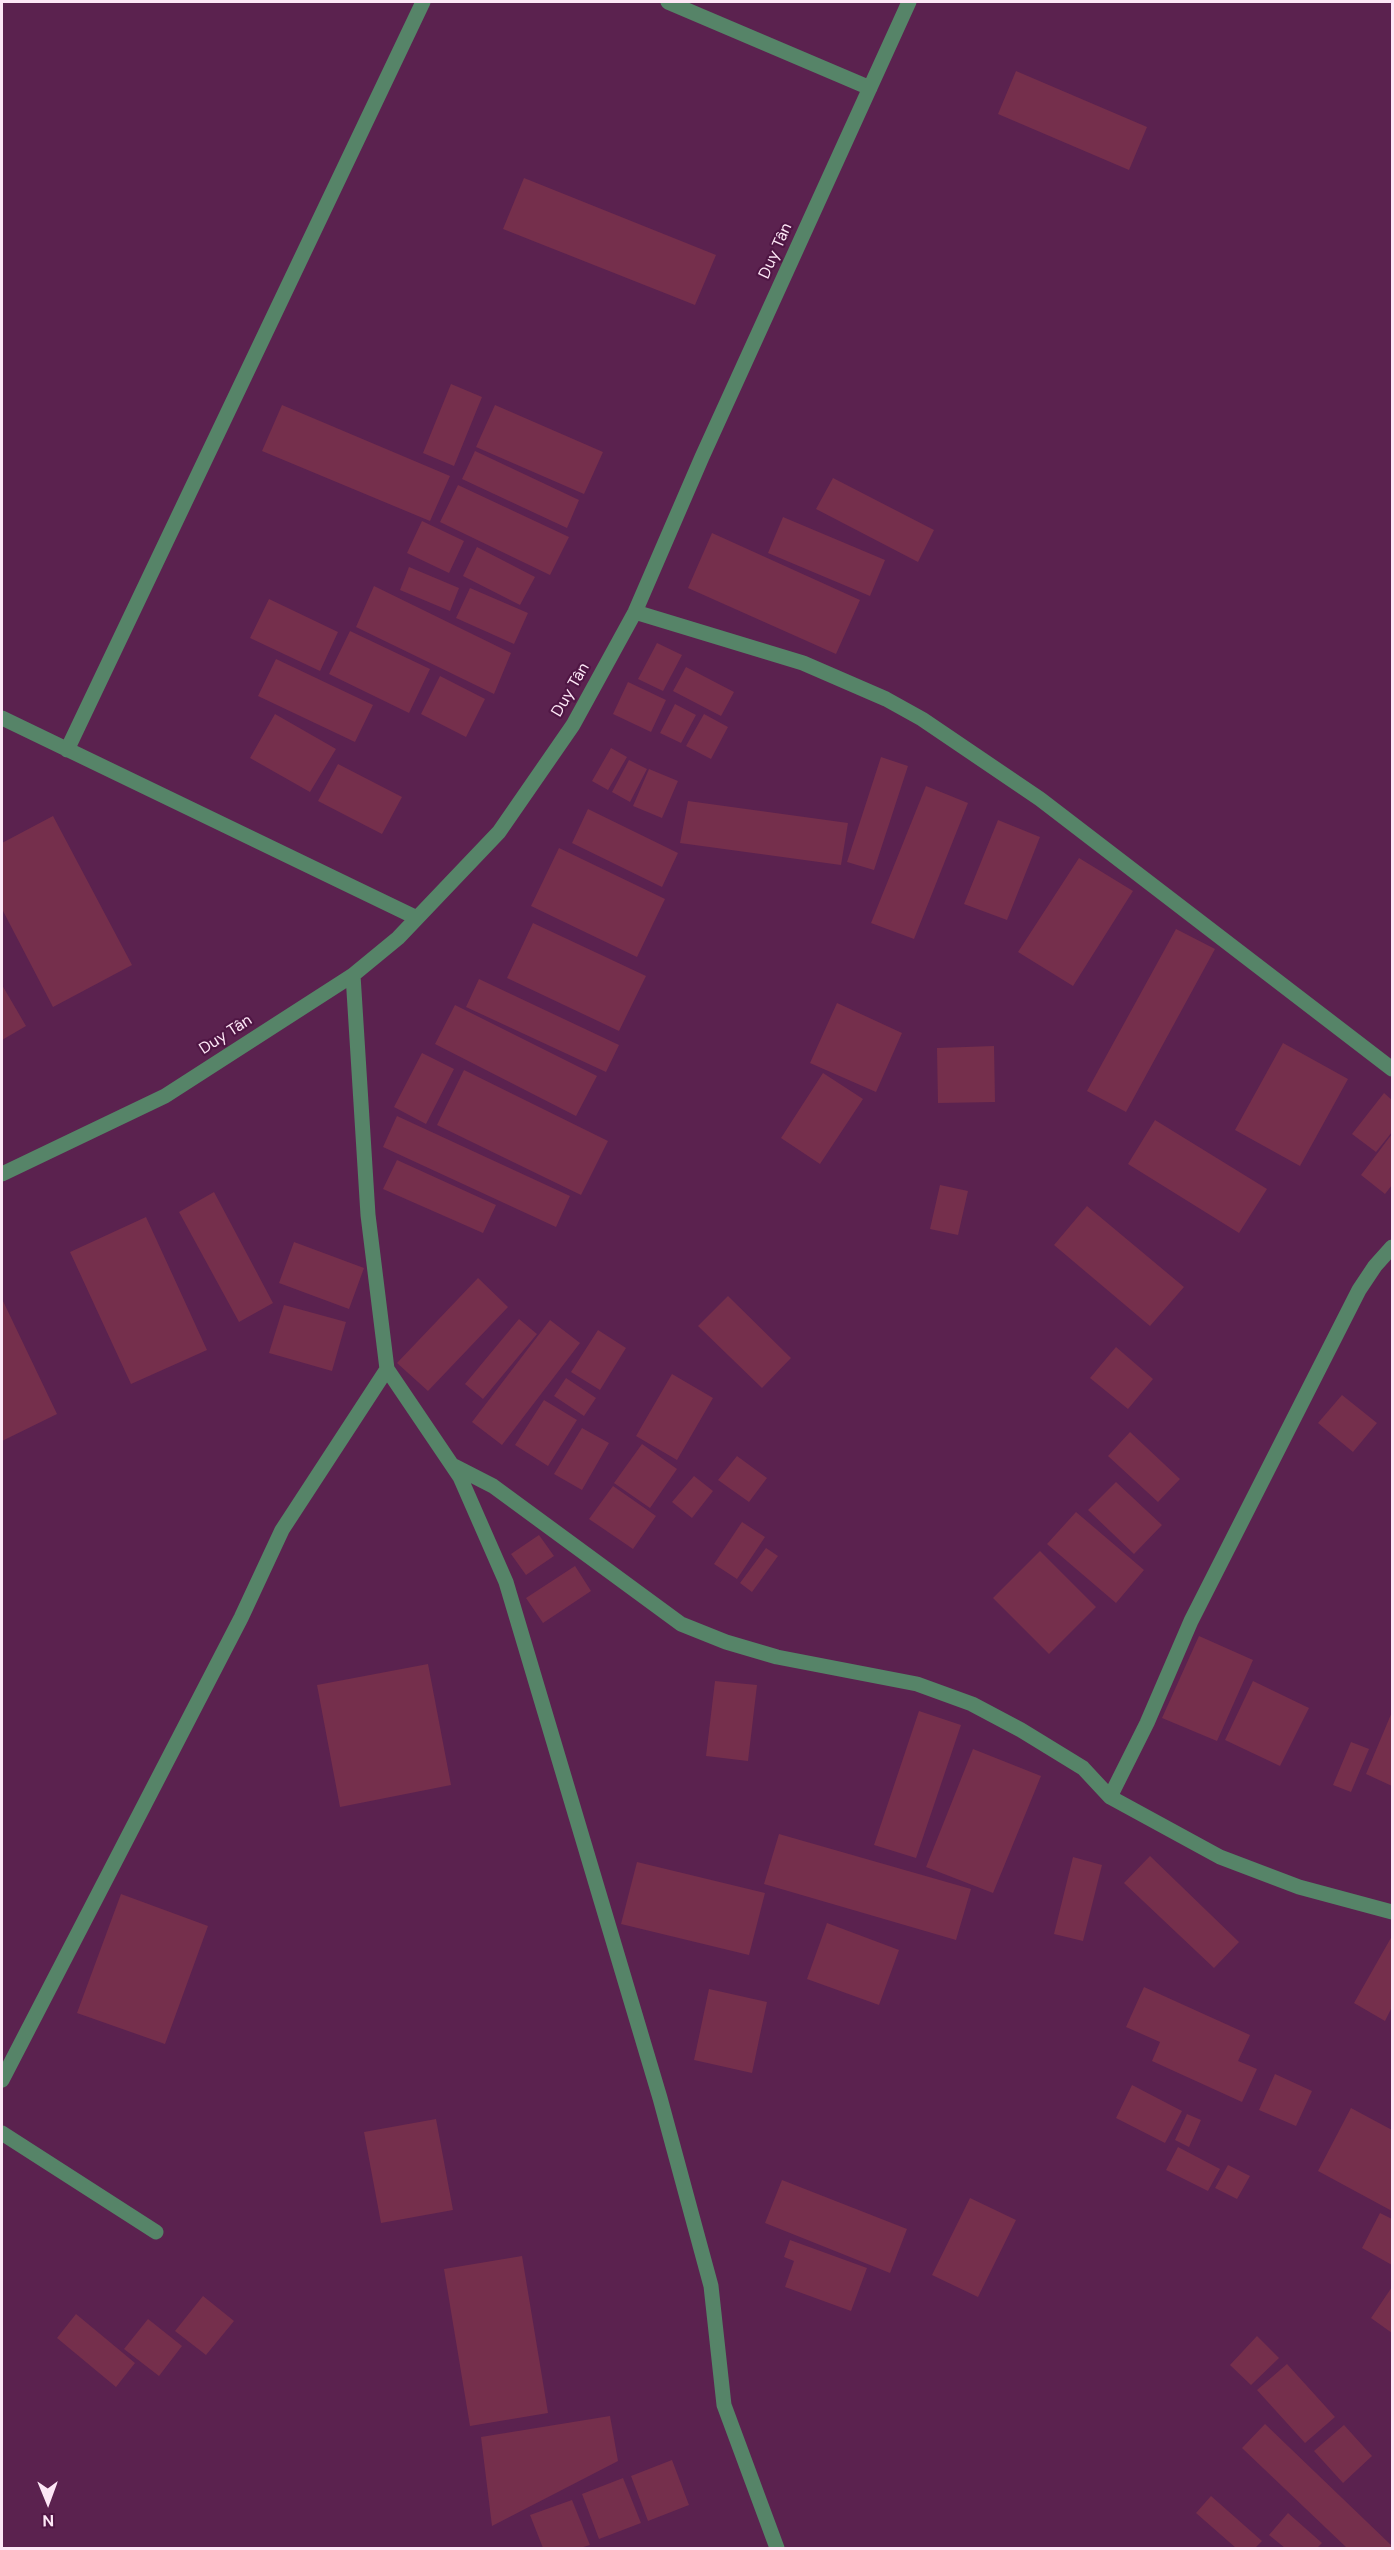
<!DOCTYPE html>
<html>
<head>
<meta charset="utf-8">
<style>
	body { margin:0 }
	#map { position:relative; width:1394px; height:2550px; overflow:hidden; background:#5b224f; font-family:"DM Sans",sans-serif }
	canvas { display:block }
	.frame { position:absolute; inset:0; border:3px solid #fde7f6; pointer-events:none }
	.north { position:absolute; left:18px; top:2472px; width:60px; height:60px; -webkit-text-stroke:4px #4f1644; paint-order:stroke; rotate:179deg; font-size:16px; font-weight:700; line-height:24px; text-align:center; color:#fde7f6 }
	.north::after { content:''; display:block; margin:auto; width:21px; height:27px; background:#fde7f6; clip-path:polygon(50% 0,100% 100%,50% 72%,0 100%) }
</style>
</head>
<body>
<div id="map">
<canvas width="1394" height="2550"></canvas>
<div class="frame"></div>
<div class="north">N</div>
</div>
<script>
const ctx = document.querySelector('canvas').getContext('2d');
ctx.lineJoin = 'round';
function fillPath(path, color) {
  ctx.fillStyle = color;
  ctx.fill(path, 'evenodd');
}
function poly(rows) {
  const path = new Path2D();
  for (const r of rows) {
    path.moveTo(r[0], r[1]);
    for (let i = 2; i < r.length; i += 2) path.lineTo(r[i], r[i + 1]);
  }
  return path;
}
function trace(path, color, width, dash) {
  ctx.strokeStyle = color;
  ctx.lineWidth = width;
  ctx.lineCap = dash ? 'butt' : 'round';
  ctx.setLineDash(dash || []);
  ctx.stroke(path);
}
function drawText(font, color, halo, rows, align = 'center') {
  ctx.font = font + ' "DM Sans",sans-serif';
  ctx.lineWidth = 4.5;
  ctx.setLineDash([]);
  ctx.textBaseline = 'middle';
  ctx.strokeStyle = halo;
  ctx.fillStyle = color;
  for (const [text, x, y, turn = 0] of rows) {
    ctx.save();
    ctx.translate(x, y);
    ctx.rotate((+turn || 0) * Math.PI / 180);
    ctx.textAlign = isNaN(turn) ? turn : align;
    if (halo) ctx.strokeText(text, 0, 0);
    ctx.fillText(text, 0, 0);
    ctx.restore();
  }
}
fillPath(poly([
	[1016,71,1147,127,1129,170,998,114],
	[524,178,716,255,695,305,503,229],
	[451,384,482,397,454,466,423,453],
	[282,405,450,476,430,521,262,451],
	[495,405,603,452,584,494,476,447],
	[475,451,579,500,567,528,462,479],
	[833,478,934,530,918,562,816,509],
	[458,485,569,537,550,575,440,522],
	[783,517,885,560,870,596,768,553],
	[422,521,464,541,449,573,407,553],
	[712,533,860,600,836,654,688,588],
	[477,547,535,577,520,605,463,576],
	[409,567,459,588,450,611,400,590],
	[374,586,511,653,494,694,356,627],
	[470,588,528,613,514,644,456,618],
	[269,599,338,632,320,671,250,638],
	[350,631,430,669,409,713,329,674],
	[657,643,682,655,663,691,638,679],
	[276,659,373,705,355,742,258,696],
	[686,667,734,692,721,716,673,691],
	[440,676,485,699,466,737,421,714],
	[628,682,666,700,651,732,613,714],
	[675,704,696,715,681,743,660,733],
	[275,714,336,749,310,792,250,758],
	[704,714,728,727,711,759,686,746],
	[611,748,627,757,608,790,592,781],
	[881,757,908,766,874,870,847,862],
	[629,760,647,769,630,802,612,792],
	[338,764,402,797,382,834,318,801],
	[649,769,678,781,662,818,633,806],
	[926,786,968,803,914,939,871,923],
	[688,801,848,823,841,865,680,843],
	[588,809,678,853,662,887,572,843],
	[53,816,132,965,53,1007,2,909,2,843],
	[998,820,1040,837,1007,920,964,904],
	[559,848,665,899,637,957,531,906],
	[1079,858,1133,891,1073,986,1018,952],
	[533,923,646,976,619,1031,507,978],
	[1176,929,1215,949,1126,1112,1087,1091],
	[479,979,619,1045,606,1072,466,1007],
	[2,985,26,1026,2,1040],
	[837,1003,902,1033,876,1092,810,1063],
	[455,1005,597,1076,576,1116,435,1044],
	[1283,1043,1348,1079,1300,1166,1235,1130],
	[994,1046,995,1102,938,1103,937,1048],
	[422,1053,454,1069,426,1124,394,1107],
	[464,1070,608,1141,581,1195,437,1125],
	[823,1073,863,1099,820,1164,781,1138],
	[1384,1093,1392,1100,1392,1132,1376,1152,1352,1134],
	[397,1116,570,1196,556,1227,383,1147],
	[1155,1120,1267,1189,1239,1233,1128,1164],
	[1392,1134,1392,1185,1385,1194,1361,1175],
	[397,1160,496,1205,483,1233,383,1189],
	[940,1185,968,1191,958,1235,930,1229],
	[214,1192,273,1303,239,1322,179,1212],
	[1087,1206,1184,1287,1150,1326,1054,1245],
	[146,1217,207,1350,131,1384,70,1252],
	[294,1242,364,1268,349,1309,279,1283],
	[478,1278,508,1307,428,1391,397,1363],
	[728,1296,791,1358,762,1388,698,1326],
	[2,1299,57,1414,2,1441],
	[284,1305,346,1322,332,1371,269,1353],
	[519,1319,537,1334,483,1399,465,1384],
	[550,1320,580,1343,502,1445,472,1422],
	[598,1330,626,1348,600,1390,571,1372],
	[1116,1347,1153,1379,1128,1409,1090,1378],
	[672,1374,713,1398,677,1460,636,1436],
	[566,1378,596,1398,584,1416,554,1396],
	[1342,1395,1377,1423,1353,1452,1318,1423],
	[544,1400,577,1420,548,1466,515,1445],
	[582,1428,609,1443,582,1490,554,1474],
	[1130,1432,1180,1479,1158,1502,1108,1456],
	[642,1444,677,1469,650,1508,614,1483],
	[737,1456,767,1478,749,1502,718,1480],
	[694,1476,713,1491,692,1518,672,1502],
	[1116,1482,1162,1525,1134,1554,1088,1510],
	[613,1486,656,1516,633,1549,589,1519],
	[1076,1512,1144,1570,1116,1603,1047,1544],
	[742,1522,765,1537,737,1579,714,1564],
	[539,1535,554,1556,526,1575,511,1554],
	[766,1548,778,1556,752,1592,740,1583],
	[1040,1551,1096,1607,1049,1654,993,1598],
	[575,1566,591,1591,543,1623,526,1598],
	[1199,1636,1253,1660,1217,1741,1162,1718],
	[428,1664,451,1785,340,1807,317,1685],
	[715,1681,757,1685,748,1761,706,1756],
	[1253,1681,1309,1708,1280,1766,1225,1740],
	[919,1711,961,1725,916,1858,874,1845],
	[1392,1712,1392,1786,1366,1774],
	[1351,1742,1369,1749,1351,1792,1333,1785],
	[973,1749,1041,1776,993,1893,926,1867],
	[779,1834,971,1889,956,1940,764,1884],
	[1150,1856,1239,1942,1214,1968,1124,1883],
	[1073,1857,1102,1865,1083,1941,1054,1934],
	[637,1862,765,1893,749,1955,621,1924],
	[121,1894,208,1926,165,2044,77,2013],
	[827,1923,899,1950,879,2005,807,1979],
	[1392,1936,1392,2007,1385,2021,1354,2003],
	[1144,1987,1250,2035,1238,2061,1257,2069,1242,2102,1152,2061,1160,2042,1126,2027],
	[709,1989,767,2002,752,2073,694,2060],
	[1275,2074,1312,2091,1296,2126,1259,2110],
	[1132,2085,1182,2111,1165,2143,1116,2118],
	[1351,2108,1392,2130,1392,2211,1318,2171],
	[1187,2114,1201,2120,1189,2147,1175,2140],
	[436,2119,453,2210,381,2223,364,2132],
	[1178,2147,1220,2169,1208,2191,1166,2170],
	[1228,2165,1250,2176,1237,2199,1215,2188],
	[782,2180,907,2229,890,2273,765,2223],
	[970,2198,1016,2220,978,2297,932,2275],
	[1380,2213,1392,2219,1392,2265,1362,2248],
	[790,2240,867,2268,851,2311,785,2287,794,2261,784,2257],
	[522,2256,548,2413,470,2426,444,2269],
	[1392,2287,1392,2333,1371,2318],
	[203,2296,234,2321,206,2355,175,2331],
	[76,2314,135,2363,116,2387,57,2338],
	[148,2319,182,2346,159,2376,124,2349],
	[1257,2336,1279,2358,1251,2385,1230,2365],
	[1287,2364,1335,2417,1305,2443,1257,2390],
	[610,2416,618,2461,492,2526,481,2437],
	[1265,2424,1392,2546,1392,2548,1347,2548,1242,2448],
	[1344,2425,1372,2456,1343,2483,1314,2451],
	[672,2460,689,2505,648,2521,631,2476],
	[623,2478,641,2523,599,2539,582,2494],
	[1211,2496,1262,2541,1255,2548,1236,2548,1196,2513],
	[572,2500,590,2545,580,2548,543,2548,530,2515],
	[1288,2513,1322,2543,1317,2548,1285,2548,1269,2535]
]), '#752f4c');
trace(poly([
	[668,2,870,88],
	[635,612,803,663,886,699,922,719,1040,799,1392,1069],
	[2,718,417,918],
	[67,750,423,2],
	[353,975,368,1215,387,1369,460,1477,506,1582,660,2098,711,2286,724,2405,777,2548],
	[2,1174,165,1096,353,975,398,938,499,832,573,725,635,612,702,457,909,2],
	[454,1466,493,1486,681,1624,726,1642,777,1657,917,1684,972,1704,1021,1730,1083,1768,1110,1797,1220,1857,1299,1887,1392,1912],
	[1110,1797,1147,1723,1191,1621,1359,1290,1375,1266,1392,1247],
	[2,2080,241,1618,282,1530,387,1369],
	[2,2133,156,2232]
]), '#568468', 15);
drawText('16px', '#fde7f6', '#4f1644', [
	["Duy Tân",776,251,-66],
	["Duy Tân",571,690,-60],
	["Duy Tân",226,1035,-33]
]);
</script>
</body>
</html>
